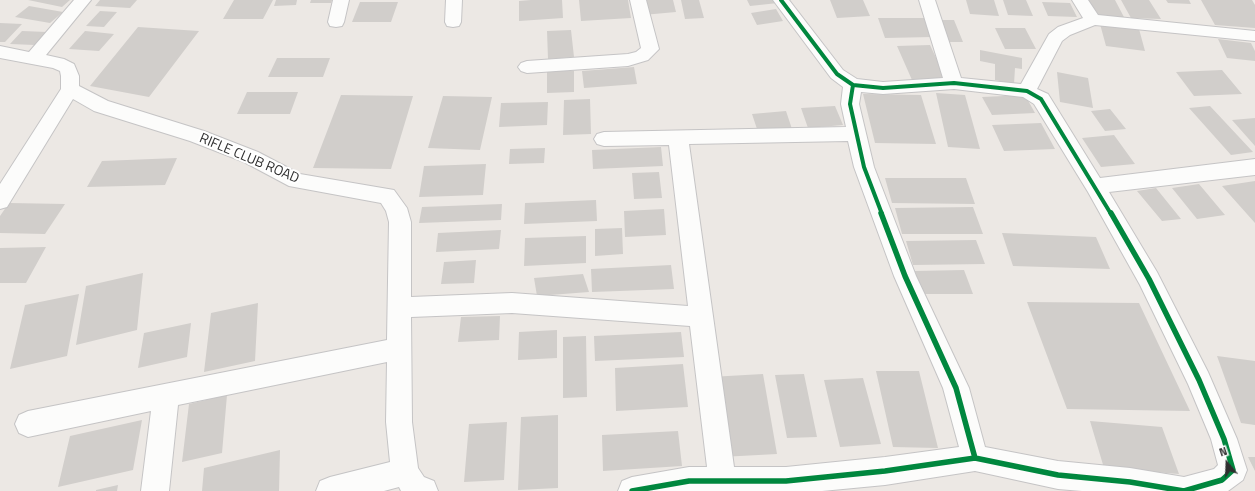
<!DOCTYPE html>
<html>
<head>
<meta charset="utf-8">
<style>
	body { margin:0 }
	#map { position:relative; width:1255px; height:491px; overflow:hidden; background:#ece8e4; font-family:"Titillium Web",sans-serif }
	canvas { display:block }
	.north { position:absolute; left:1207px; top:443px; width:40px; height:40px; -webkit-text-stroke:3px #fff; paint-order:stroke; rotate:341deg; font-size:11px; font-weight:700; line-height:16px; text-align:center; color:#2e2e2e }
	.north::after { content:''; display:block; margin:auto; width:14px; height:18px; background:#2e2e2e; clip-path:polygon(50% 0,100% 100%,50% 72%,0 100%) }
</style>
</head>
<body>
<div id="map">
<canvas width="1255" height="491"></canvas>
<div class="north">N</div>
</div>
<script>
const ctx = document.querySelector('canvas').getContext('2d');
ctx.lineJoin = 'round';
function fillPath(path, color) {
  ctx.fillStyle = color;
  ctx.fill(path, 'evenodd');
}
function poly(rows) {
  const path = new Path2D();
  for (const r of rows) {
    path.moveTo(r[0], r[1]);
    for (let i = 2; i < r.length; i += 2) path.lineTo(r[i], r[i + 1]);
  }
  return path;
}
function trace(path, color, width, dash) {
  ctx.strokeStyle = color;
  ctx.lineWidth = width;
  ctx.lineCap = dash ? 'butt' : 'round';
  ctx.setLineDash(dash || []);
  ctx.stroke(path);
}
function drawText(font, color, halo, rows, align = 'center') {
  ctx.font = font + ' "Titillium Web",sans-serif';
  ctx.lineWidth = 4;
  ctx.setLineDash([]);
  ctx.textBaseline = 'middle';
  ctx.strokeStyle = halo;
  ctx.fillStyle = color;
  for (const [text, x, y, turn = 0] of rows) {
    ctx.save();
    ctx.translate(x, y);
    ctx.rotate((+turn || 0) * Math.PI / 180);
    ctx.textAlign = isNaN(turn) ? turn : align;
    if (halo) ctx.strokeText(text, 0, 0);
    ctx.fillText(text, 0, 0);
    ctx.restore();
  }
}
fillPath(poly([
	[28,0,70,0,62,7],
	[100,0,137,0,130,8,95,6],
	[234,0,273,0,263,19,223,19],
	[276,0,297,0,296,5,274,6],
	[311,0,332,0,331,3,310,3],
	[531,0,562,0,563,18,519,21,519,1],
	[579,0,628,0,631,18,581,21],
	[640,0,673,0,676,12,643,15],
	[681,0,699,0,704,18,685,19],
	[747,0,777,0,778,3,750,6],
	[830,0,863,0,870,16,837,18],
	[966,0,994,0,999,16,970,14],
	[1003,0,1026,0,1033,16,1008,15],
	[1088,0,1115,0,1125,19,1098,18],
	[1121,0,1149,0,1161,19,1131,18],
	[1166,0,1189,0,1191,4,1168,3],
	[1201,0,1252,0,1255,5,1255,28,1215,25],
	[360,2,398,2,391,22,352,22],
	[1042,2,1070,3,1077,17,1048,16],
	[29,6,63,12,50,23,15,17],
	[776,9,783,21,757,25,751,13],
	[100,11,117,12,104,27,86,26],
	[878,18,924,18,932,37,885,38],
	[939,20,954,20,963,42,948,42],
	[0,23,22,24,5,42,0,42],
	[1100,24,1139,29,1145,51,1106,46],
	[138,27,199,31,149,97,90,86],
	[995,28,1025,28,1036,49,1005,49],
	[571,30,574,57,548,59,547,31],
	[22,31,47,32,35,45,10,44],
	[85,31,114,34,99,51,69,49],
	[1218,39,1251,43,1255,51,1255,61,1227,58],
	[930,45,946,79,912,80,897,46],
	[980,50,1022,58,1022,69,1015,68,1014,84,995,80,995,64,980,61],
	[277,58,330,58,323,77,268,77],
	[634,67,637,84,584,88,582,71],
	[1222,70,1242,94,1194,96,1176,72],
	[547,71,574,71,574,92,547,93],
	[1057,72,1088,78,1093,108,1060,102],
	[247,92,298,92,290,114,237,114],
	[936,93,965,95,980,149,948,147],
	[863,94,921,95,936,144,875,143],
	[341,95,413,96,391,169,313,168],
	[1025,95,1035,113,992,115,982,97],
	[443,96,492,97,480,150,428,148],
	[590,99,591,134,563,135,564,100],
	[548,102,547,125,499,127,501,103],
	[835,106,843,125,808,128,801,108],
	[1210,106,1253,152,1231,155,1189,108],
	[1110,109,1126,129,1105,131,1091,111],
	[786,111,792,129,758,132,752,114],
	[1255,118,1255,146,1232,120],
	[1041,123,1055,149,1004,151,992,125],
	[1114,135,1135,164,1101,167,1082,138],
	[661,147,663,166,593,169,592,150],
	[545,148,544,163,509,164,510,149],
	[177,158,165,185,87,187,102,161],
	[486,164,483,195,419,197,424,166],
	[659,172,662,198,634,199,632,173],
	[885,178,966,178,975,204,892,203],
	[1255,181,1255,223,1222,186],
	[1199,184,1225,215,1197,219,1172,188],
	[1156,188,1181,219,1162,221,1137,191],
	[596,200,597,221,524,224,525,203],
	[9,203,65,204,45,234,0,233,0,216],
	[502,204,501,220,419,223,422,207],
	[973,207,983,234,902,234,895,208],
	[664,209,666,235,625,237,624,211],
	[622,228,623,254,595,256,595,229],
	[501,230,499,249,436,252,438,233],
	[1002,233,1096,237,1110,269,1013,266],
	[586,236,586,263,524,266,525,238],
	[976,240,985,264,913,265,906,241],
	[46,247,26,283,0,283,0,248],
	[476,260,474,283,441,284,444,262],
	[671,265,674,289,592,292,591,269],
	[964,270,973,294,921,294,914,271],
	[143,273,137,330,76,345,86,286],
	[583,274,589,292,537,296,534,278],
	[79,294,67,356,10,369,25,305],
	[1027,302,1139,303,1190,411,1067,409],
	[258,303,255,361,204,372,211,313],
	[500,316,499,340,458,342,461,317],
	[191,323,187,357,138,368,144,333],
	[557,330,557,358,518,360,519,332],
	[681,332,684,357,595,361,594,336],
	[586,336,587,397,563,398,563,337],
	[1217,356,1255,361,1255,425,1241,423],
	[683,364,688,407,616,411,615,368],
	[876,371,919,371,938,448,893,447],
	[763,374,777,454,721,457,710,377],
	[804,374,817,437,787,438,775,375],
	[863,378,881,444,840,447,824,380],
	[227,395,222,453,182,462,189,404],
	[558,415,558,488,518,490,521,417],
	[142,420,133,470,58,487,70,436],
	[1090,421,1162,427,1179,474,1104,468],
	[507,422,504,480,464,482,469,424],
	[678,431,682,466,603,471,602,435],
	[280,450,279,491,202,491,204,468],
	[1248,457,1255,457,1255,471],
	[118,485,117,491,96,491,96,490]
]), '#d1cecb');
const minor = poly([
	[74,0,91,0,46,55,64,59,74,64,79,76,79,86,108,101,204,131,258,152,300,174,394,190,407,208,411,222,411,297,512,293,688,306,669,145,604,146,597,144,594,139,597,134,604,132,846,127,841,104,843,87,831,78,773,0,789,0,843,70,857,79,883,82,943,78,919,0,935,0,961,78,1021,84,1049,34,1058,27,1083,18,1072,0,1088,0,1098,15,1255,31,1255,41,1095,25,1070,35,1062,41,1037,89,1048,94,1100,178,1255,159,1255,175,1109,192,1157,272,1208,372,1237,439,1247,470,1243,480,1228,491,1082,491,1058,489,975,471,885,485,822,491,618,491,622,481,632,477,689,467,707,467,690,326,512,313,411,317,412,422,418,468,424,477,434,481,438,491,401,491,399,487,384,491,316,491,320,481,330,477,390,462,386,422,387,362,178,405,169,491,141,491,151,411,28,437,19,433,15,424,19,415,28,411,387,340,389,222,386,211,381,203,289,186,244,162,190,141,94,111,73,99,7,207,0,209,0,184,61,89,61,76,60,71,53,68,0,58,0,46,29,52,74,0],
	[954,89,1023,97,1034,104,1088,192,1140,285,1188,384,1211,439,1218,465,1214,469,1184,477,1130,468,1058,461,985,447,969,388,916,276,874,167,859,104,861,92,883,94,954,89],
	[848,141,854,167,894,276,943,388,959,447,885,457,786,467,734,467,689,144,848,141],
	[333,0,349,0,344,22,342,26,336,27,330,26,328,22,333,0],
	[446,0,462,0,461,22,459,26,453,27,447,26,445,22,446,0],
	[630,0,646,0,659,49,648,60,628,66,527,73,521,71,518,67,521,63,527,61,628,54,636,52,641,48,630,0]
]);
trace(minor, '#c5c4c5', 2);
fillPath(minor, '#fcfcfb');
trace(poly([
	[781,0,837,74,853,85,883,88,954,83,1027,91,1041,99,1111,214],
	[853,85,850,104,864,167,882,214]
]), '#00873e', 4);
trace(poly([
	[975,458,1058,475,1130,482,1184,491,1222,480,1233,470,1224,439,1199,380,1149,279,1111,213],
	[632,491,689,481,786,481,885,471,975,458,956,388,905,276,881,213]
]), '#00873e', 5.5);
drawText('14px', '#2e2e2e', '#fff', [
	["RIFLE CLUB ROAD",249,159,23]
]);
</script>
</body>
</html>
